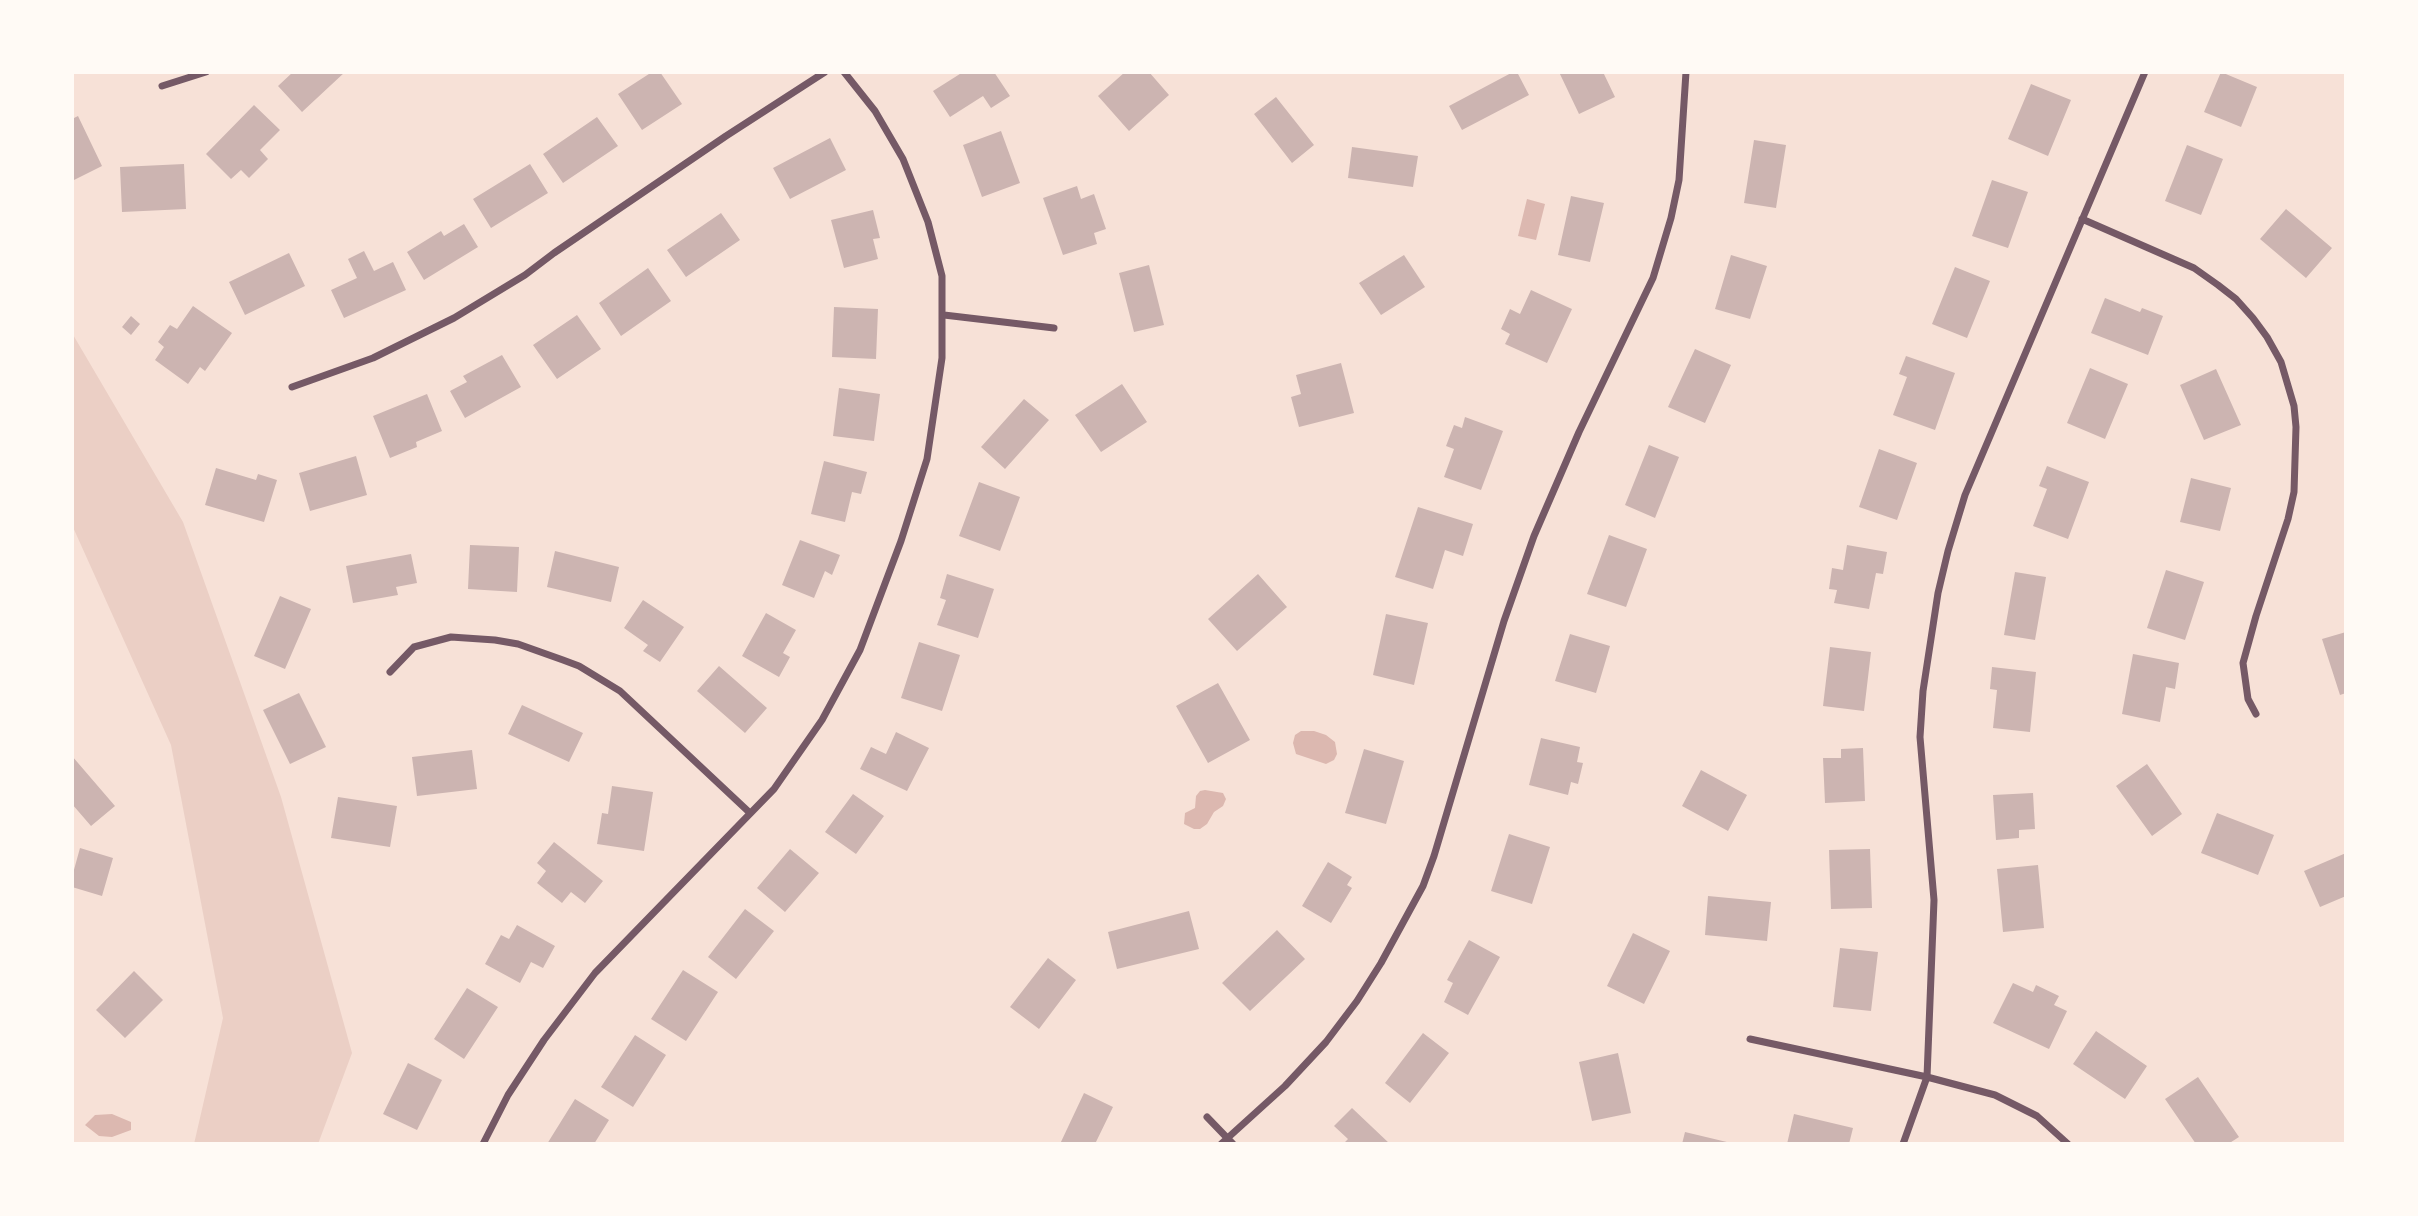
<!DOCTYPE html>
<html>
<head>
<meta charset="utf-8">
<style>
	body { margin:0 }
	#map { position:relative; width:2418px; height:1216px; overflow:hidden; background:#f7e1d7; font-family:"DejaVu Sans",sans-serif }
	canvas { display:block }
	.frame { position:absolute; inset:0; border:74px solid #fffaf5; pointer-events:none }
</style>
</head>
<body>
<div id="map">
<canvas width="2418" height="1216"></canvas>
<div class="frame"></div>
</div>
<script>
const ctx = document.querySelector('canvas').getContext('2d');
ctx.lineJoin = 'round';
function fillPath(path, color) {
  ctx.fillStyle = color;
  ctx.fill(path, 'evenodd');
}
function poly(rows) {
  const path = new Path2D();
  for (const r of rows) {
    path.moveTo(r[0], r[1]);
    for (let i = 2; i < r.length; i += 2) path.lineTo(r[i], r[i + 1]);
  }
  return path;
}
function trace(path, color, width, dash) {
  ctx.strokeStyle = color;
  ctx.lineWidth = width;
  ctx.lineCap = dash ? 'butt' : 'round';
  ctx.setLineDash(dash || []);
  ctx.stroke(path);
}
fillPath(poly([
	[72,333,183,522,281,797,352,1053,318,1144,194,1144,223,1018,171,745,72,525]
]), '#ebcfc5');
fillPath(poly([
	[1527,199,1545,204,1536,240,1518,236],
	[1301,731,1314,731,1326,735,1335,742,1337,754,1334,760,1326,764,1296,754,1293,743,1295,735],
	[1205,790,1223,793,1226,799,1223,806,1214,812,1207,824,1200,829,1194,829,1184,824,1185,813,1195,808,1196,796,1200,791],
	[112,1114,131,1122,131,1130,112,1137,99,1136,85,1125,95,1115]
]), '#dcb8b0');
fillPath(poly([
	[293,72,345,72,302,112,278,86],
	[652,72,660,72,682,104,642,130,618,94],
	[963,72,994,72,1010,96,991,108,983,96,950,117,933,91],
	[1125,72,1149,72,1169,95,1129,131,1098,96],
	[1513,72,1517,72,1529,95,1462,130,1449,106],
	[1559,72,1603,72,1615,97,1579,114],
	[2221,72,2257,87,2241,127,2204,112],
	[2031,84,2071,100,2048,156,2008,139],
	[1276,97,1314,145,1292,163,1254,114],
	[254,105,280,130,260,150,268,159,249,178,241,170,231,179,206,154],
	[78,116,102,166,72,181,72,119],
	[597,117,618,146,563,183,543,154],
	[1001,131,1020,183,982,197,963,145],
	[830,138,846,170,790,199,773,168],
	[1754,140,1786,145,1776,208,1744,203],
	[2187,145,2223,159,2201,215,2165,201],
	[1352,147,1418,156,1413,187,1348,178],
	[184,164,186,209,122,212,120,167],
	[530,164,548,193,491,228,473,199],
	[1992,180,2028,192,2008,248,1972,236],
	[1077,186,1081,199,1094,194,1106,229,1094,233,1097,244,1063,255,1043,198],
	[1571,196,1604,203,1590,262,1558,255],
	[2286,209,2332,248,2306,278,2260,239],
	[873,210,880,238,873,239,878,259,844,268,831,220],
	[721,213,740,240,686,277,667,250],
	[464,224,478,247,424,280,407,252,441,231,444,236],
	[364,251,374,271,393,262,406,290,344,318,331,290,357,278,348,259],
	[289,253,305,286,245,315,229,282],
	[1404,255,1425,287,1381,315,1359,283],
	[1731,255,1767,266,1750,319,1715,309],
	[1149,265,1164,325,1134,332,1119,273],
	[1955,267,1990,281,1967,338,1932,324],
	[648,268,671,301,621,336,599,303],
	[1531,290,1572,309,1547,363,1505,344,1510,334,1501,329,1510,309,1520,314],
	[2105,298,2140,312,2142,308,2163,316,2148,355,2091,333],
	[193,306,232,333,205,371,200,367,188,384,155,360,164,347,158,342,170,325,177,329],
	[834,307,878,309,876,359,832,357],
	[577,315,601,349,557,379,533,345],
	[131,316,140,324,131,335,122,327],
	[1695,349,1731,365,1705,423,1668,407],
	[502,355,521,387,465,418,450,391,467,382,463,376],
	[1906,356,1955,373,1935,430,1893,415,1907,377,1899,374],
	[1341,363,1354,413,1299,427,1291,397,1301,394,1296,375],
	[2090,368,2128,384,2105,439,2067,423],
	[2216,369,2241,425,2204,440,2180,385],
	[1122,384,1147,422,1101,452,1075,415],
	[839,388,880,394,874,441,833,436],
	[427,394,442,431,416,442,417,447,390,458,373,416],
	[1024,399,1049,420,1005,469,981,447],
	[1465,417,1503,431,1481,490,1444,477,1454,449,1446,446,1454,425,1462,428],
	[1649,445,1679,457,1655,518,1625,505],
	[1879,449,1917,463,1897,520,1859,507],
	[356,456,367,495,310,511,299,473],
	[824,461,867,472,861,494,852,492,845,522,811,514],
	[2047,466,2089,482,2068,539,2033,526,2047,489,2039,486],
	[216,468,256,480,258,474,277,480,264,522,205,505],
	[2191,478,2231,488,2220,531,2180,522],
	[979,482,1020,497,1000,551,959,536],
	[1418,507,1473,524,1463,556,1445,550,1433,589,1395,577],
	[1609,535,1647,549,1626,607,1587,594],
	[800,540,840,555,832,575,825,571,814,598,782,585],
	[470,545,519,547,517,592,468,589],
	[1847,545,1887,552,1883,574,1876,573,1869,609,1834,603,1837,590,1829,589,1832,568,1843,570],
	[555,551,619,567,611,602,547,587],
	[411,554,417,583,396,587,398,595,353,603,346,566],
	[2166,570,2204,582,2185,640,2147,628],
	[2015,572,2046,577,2035,640,2004,635],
	[947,574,994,589,978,638,937,625,946,600,940,598],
	[1258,574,1287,607,1237,651,1208,619],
	[280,596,311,609,285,669,254,656],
	[643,600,684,627,660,662,643,651,648,645,624,628],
	[766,613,796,630,783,653,790,657,779,677,742,656],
	[1386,614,1428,623,1414,685,1373,675],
	[2346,632,2346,693,2340,695,2322,639],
	[1570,634,1610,646,1596,693,1555,681],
	[919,642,960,655,942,711,901,698],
	[1830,647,1871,652,1864,711,1823,706],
	[2133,654,2179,663,2175,689,2166,687,2160,722,2122,714],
	[719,666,767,708,745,733,697,691],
	[1992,667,2036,672,2030,732,1993,728,1997,690,1990,689],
	[1218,683,1250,740,1208,763,1176,706],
	[299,693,326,747,290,764,263,710],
	[522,705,583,733,569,762,508,734],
	[896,732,929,748,907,791,860,769,871,747,886,754],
	[1541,738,1580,747,1577,762,1583,763,1578,784,1571,782,1568,795,1529,785],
	[1863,748,1865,801,1825,803,1823,758,1841,758,1841,749],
	[1364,749,1404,761,1386,824,1345,813],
	[472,750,477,789,417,796,412,757],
	[72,756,115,806,91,826,72,804],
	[2147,764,2182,814,2152,836,2116,786],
	[1701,770,1747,795,1728,831,1682,806],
	[612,786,653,792,644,851,597,844,602,813,608,814],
	[2033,793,2035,829,2019,830,2019,838,1996,840,1993,795],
	[853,794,884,816,856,854,825,832],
	[338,797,397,806,390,847,331,838],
	[2217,813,2274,835,2258,875,2201,853],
	[1509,834,1550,847,1532,904,1491,891],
	[554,842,603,881,585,903,571,892,562,903,537,883,546,871,537,863],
	[80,848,113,858,102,896,72,887,72,877],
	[790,849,819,873,785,912,757,888],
	[1870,849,1872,908,1831,909,1829,850],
	[2346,853,2346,896,2320,907,2304,871],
	[1328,862,1352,877,1347,885,1352,888,1331,923,1302,906],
	[2038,865,2044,928,2003,932,1997,869],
	[1708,896,1771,902,1767,941,1705,935],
	[745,909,774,931,736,979,708,957],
	[1189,911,1199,949,1117,969,1108,932],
	[517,925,555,946,543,968,531,962,520,983,485,964,501,935,509,939],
	[1277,930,1305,959,1250,1011,1222,983],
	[1633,933,1670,951,1644,1004,1607,986],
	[1469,940,1500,957,1468,1015,1444,1002,1453,983,1447,980],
	[1840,948,1878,952,1871,1011,1833,1007],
	[1048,958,1076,980,1039,1029,1010,1007],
	[683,970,718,992,686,1041,651,1019],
	[134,971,163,1000,125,1038,96,1010],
	[2013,983,2033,992,2036,985,2059,996,2054,1005,2067,1011,2049,1049,1993,1023],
	[467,988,498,1007,464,1059,434,1039],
	[2096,1031,2147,1066,2125,1099,2073,1064],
	[1423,1033,1449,1053,1410,1103,1385,1083],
	[635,1035,666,1055,633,1107,601,1087],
	[1618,1053,1631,1113,1592,1121,1579,1062],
	[408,1063,442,1080,417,1130,383,1114],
	[2198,1077,2239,1137,2228,1144,2196,1144,2165,1099],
	[1084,1093,1113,1107,1095,1144,1060,1144],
	[575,1099,609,1120,594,1144,547,1144],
	[1352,1108,1390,1144,1343,1144,1348,1139,1334,1126],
	[1794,1114,1853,1128,1849,1144,1787,1144],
	[1685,1132,1731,1143,1731,1144,1682,1144]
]), '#ccb4b1');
trace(poly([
	[162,86,206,72],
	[2082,219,2194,268,2218,285,2236,299,2253,318,2267,337,2281,362,2294,406,2296,427,2294,492,2288,519,2256,616,2243,663,2248,699,2256,714],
	[944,315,1054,328],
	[292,387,373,358,454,318,525,275,554,253,726,136,825,72],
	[390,672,414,647,451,637,495,640,518,644,563,660,579,666,620,691,750,813],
	[1750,1039,1927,1077,1995,1095,2037,1116,2068,1144],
	[1207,1117,1233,1144],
	[483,1144,508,1095,544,1040,595,973,774,789,822,720,860,650,901,541,927,459,942,358,942,276,928,222,903,159,875,111,844,72],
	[1221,1144,1285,1086,1326,1042,1357,1001,1381,963,1423,886,1434,856,1504,621,1534,536,1579,432,1653,278,1671,218,1679,180,1686,72],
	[1903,1144,1927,1077,1934,900,1920,737,1923,691,1938,593,1948,551,1965,495,2145,72]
]), '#755966', 7);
</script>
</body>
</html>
